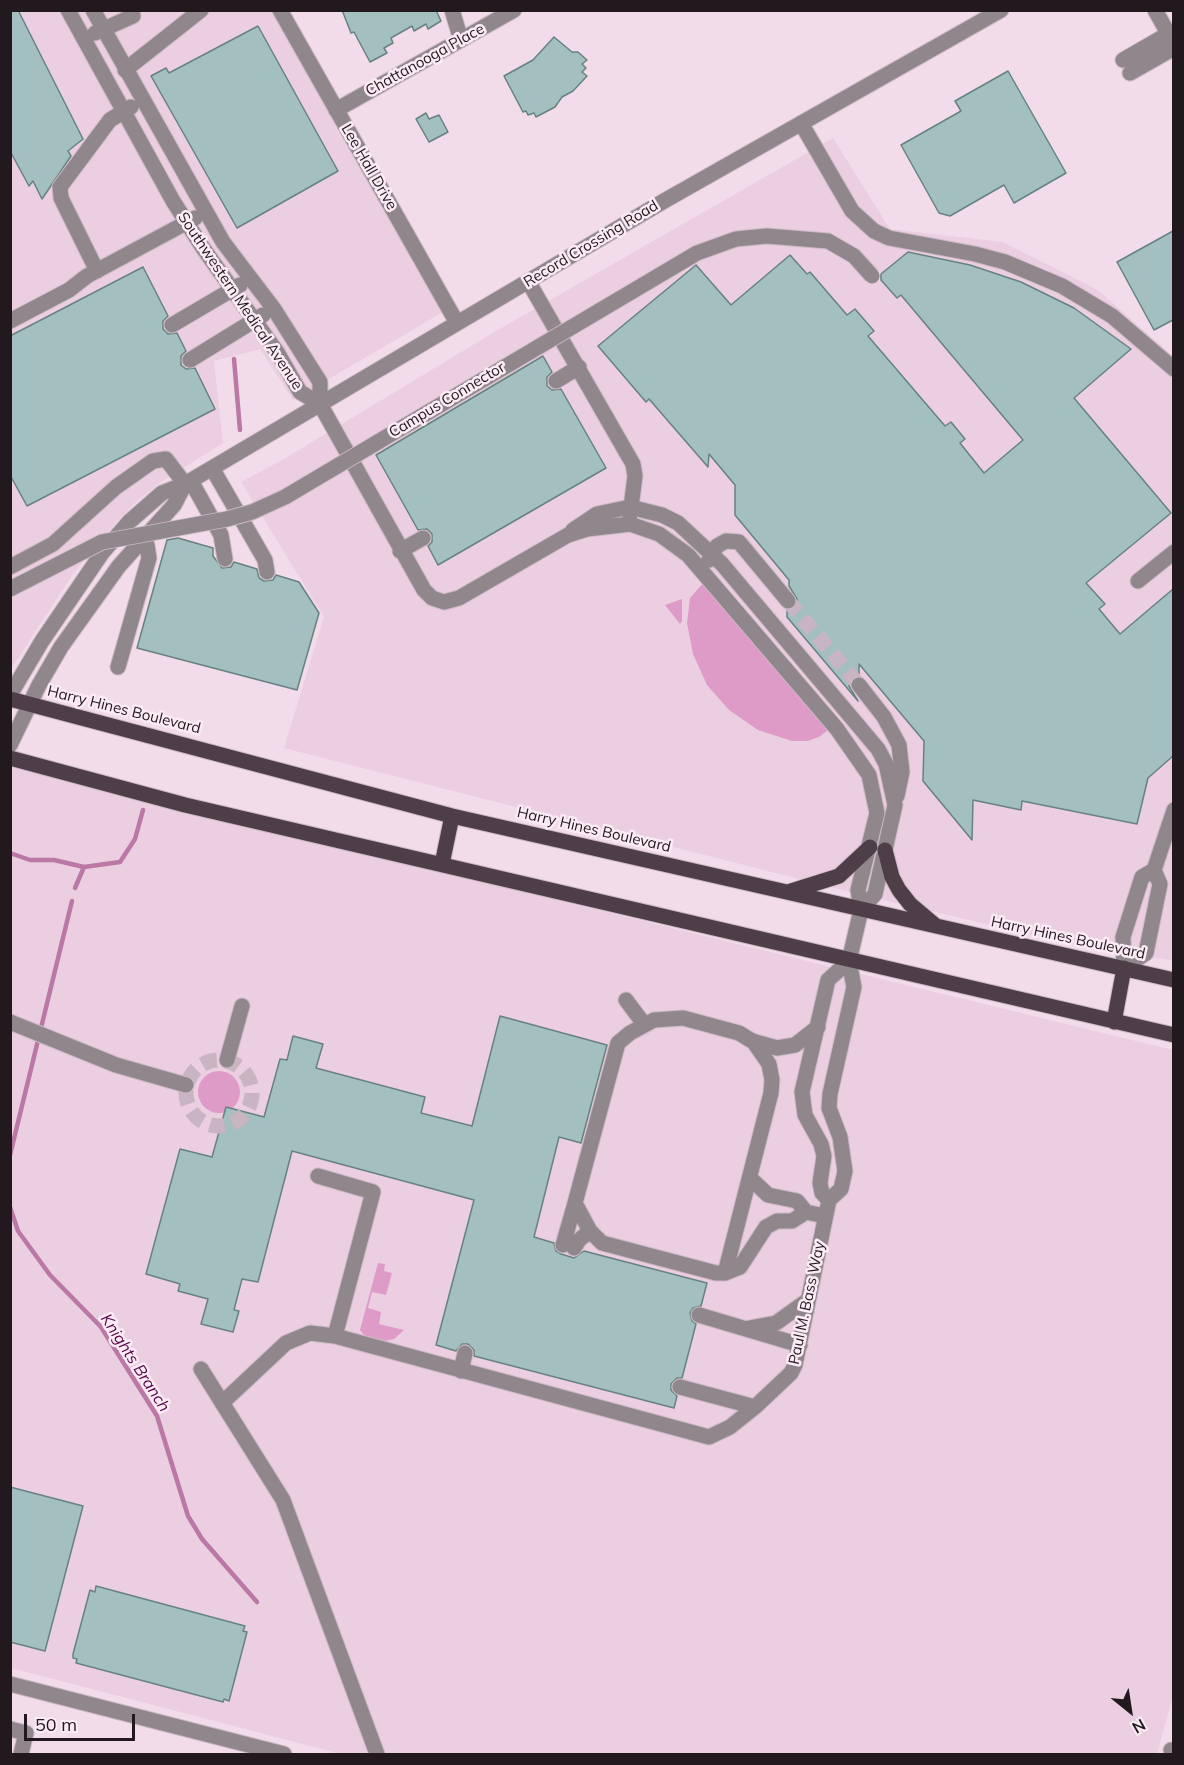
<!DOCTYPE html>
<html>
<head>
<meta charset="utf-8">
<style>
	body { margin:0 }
	#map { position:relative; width:1184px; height:1765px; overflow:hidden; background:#f2dcea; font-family:Mulish,sans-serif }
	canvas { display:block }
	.frame { position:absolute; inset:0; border:12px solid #21191e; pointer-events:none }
	.north { position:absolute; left:1100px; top:1681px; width:60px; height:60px; -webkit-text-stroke:4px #fdebf6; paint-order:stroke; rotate:150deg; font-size:16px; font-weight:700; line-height:24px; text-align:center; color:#21191e }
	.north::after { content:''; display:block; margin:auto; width:21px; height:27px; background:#21191e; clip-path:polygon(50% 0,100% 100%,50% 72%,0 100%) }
	.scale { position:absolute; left:24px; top:1714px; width:111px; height:27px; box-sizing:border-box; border:3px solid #21191e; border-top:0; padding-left:8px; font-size:18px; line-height:21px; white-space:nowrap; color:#21191e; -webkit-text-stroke:4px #fdebf6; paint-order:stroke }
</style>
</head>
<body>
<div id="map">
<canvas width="1184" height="1765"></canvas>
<div class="frame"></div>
<div class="north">N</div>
<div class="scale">50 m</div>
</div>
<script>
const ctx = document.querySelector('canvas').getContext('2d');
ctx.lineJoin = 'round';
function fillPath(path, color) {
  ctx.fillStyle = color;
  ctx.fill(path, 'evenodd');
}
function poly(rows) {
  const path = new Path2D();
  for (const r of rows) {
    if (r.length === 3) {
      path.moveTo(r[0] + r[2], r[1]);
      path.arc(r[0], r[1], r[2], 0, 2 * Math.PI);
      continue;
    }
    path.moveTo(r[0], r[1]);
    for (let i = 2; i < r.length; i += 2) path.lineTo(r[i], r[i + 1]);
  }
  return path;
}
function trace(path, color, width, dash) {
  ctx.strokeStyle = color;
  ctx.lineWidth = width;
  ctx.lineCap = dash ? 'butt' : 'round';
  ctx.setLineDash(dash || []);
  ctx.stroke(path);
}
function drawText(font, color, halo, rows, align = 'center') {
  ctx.font = font + ' Mulish,sans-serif';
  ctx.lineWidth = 5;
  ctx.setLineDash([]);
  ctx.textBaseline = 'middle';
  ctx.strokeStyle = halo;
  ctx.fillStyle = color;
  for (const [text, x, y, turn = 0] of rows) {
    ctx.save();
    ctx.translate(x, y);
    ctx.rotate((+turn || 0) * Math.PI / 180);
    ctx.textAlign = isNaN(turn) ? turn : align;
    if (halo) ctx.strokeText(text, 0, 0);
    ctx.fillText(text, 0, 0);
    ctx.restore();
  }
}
fillPath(poly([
	[11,11,273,11,443,312,293,400,260,349,214,361,223,443,161,482,135,503,111,528,73,574,11,669],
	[833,138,890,229,1003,242,1098,290,1173,356,1173,960,1101,951,850,892,284,748,324,617,241,482,284,459,496,331],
	[10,767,1173,1050,1174,1692,1157,1754,341,1754,11,1668]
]), '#ebcee0');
fillPath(poly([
	[704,582,828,730,819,737,807,741,792,741,758,730,729,710,707,685,693,654,687,623,690,598],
	[682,599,682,621,680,624,665,605],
	[219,1092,21],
	[378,1263,385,1264,384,1271,392,1273,386,1295,372,1292,368,1308,381,1312,379,1324,404,1330,394,1339,385,1341,365,1336,360,1330]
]), '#df9bc8');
trace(poly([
	[234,359,240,430],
	[10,853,30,860,54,860,84,867],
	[75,888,84,867,120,862,135,839,143,810],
	[10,1155,72,901],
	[10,1207,18,1231,50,1275,101,1327,157,1416,188,1516,202,1539,257,1602]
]), '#bb78a5', 4.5);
const building = poly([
	[10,10,18,10,83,139,68,151,71,156,42,199,33,181,29,186,10,151,10,10],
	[342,10,436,10,441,21,428,29,426,24,414,31,412,26,391,38,393,43,384,48,387,53,370,62,354,32,351,33,342,10],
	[258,26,338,171,237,228,151,76,166,68,169,73,258,26],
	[554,37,572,52,578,52,587,60,582,64,586,68,582,72,587,76,573,91,562,97,555,107,536,117,534,113,528,115,526,111,523,112,504,76,533,60,554,37],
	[1008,71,1066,173,1014,203,1004,185,950,216,939,213,901,145,961,111,955,101,1008,71],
	[426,113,429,119,439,115,448,132,429,142,416,119,426,113],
	[1173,231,1173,320,1154,330,1117,262,1173,231],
	[908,252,970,265,1021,282,1074,308,1131,349,1074,398,1171,513,1086,583,1105,604,1099,609,1120,634,1173,589,1173,756,1148,778,1137,824,1022,801,1021,810,973,800,972,840,923,781,924,741,859,664,859,675,853,678,849,686,858,701,787,617,787,610,795,608,797,599,789,586,789,580,735,515,735,485,709,454,708,467,649,399,646,402,598,346,696,265,731,305,790,255,807,274,810,272,847,315,855,309,874,331,868,336,945,426,951,422,965,439,960,443,984,473,1023,440,901,295,897,298,881,280,881,274,908,252],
	[143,267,168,316,163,321,163,329,168,334,177,333,186,351,181,356,181,365,186,369,195,368,215,409,27,506,10,475,10,336,143,267],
	[543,356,552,372,547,377,547,386,552,390,561,389,606,468,438,565,428,546,432,542,432,534,427,529,418,530,376,455,543,356],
	[178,538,213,548,213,556,222,568,231,567,234,562,257,569,259,578,264,581,273,580,276,575,299,582,319,613,297,690,137,648,167,540,178,538],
	[500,1016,607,1045,581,1143,559,1137,534,1237,554,1243,556,1251,561,1254,574,1258,584,1251,707,1283,701,1306,693,1308,690,1313,692,1321,696,1324,682,1378,677,1378,671,1384,671,1390,677,1396,674,1408,474,1356,474,1350,468,1344,462,1344,456,1351,436,1345,474,1200,292,1151,258,1282,242,1279,234,1310,239,1311,233,1332,201,1324,208,1299,178,1291,180,1284,146,1274,180,1149,212,1157,226,1107,264,1117,280,1059,287,1060,293,1036,323,1044,316,1068,425,1097,421,1113,472,1126,500,1016],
	[10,1487,83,1506,45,1651,10,1642,10,1487],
	[96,1586,245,1626,243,1631,247,1632,229,1701,224,1699,223,1702,76,1663,77,1659,73,1658,73,1654,90,1590,95,1592,96,1586]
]);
fillPath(building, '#a3bfc0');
trace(building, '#678282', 1.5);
trace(poly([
	[788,601,859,685],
	[219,1093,33]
]), '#c8b5c1', 15, [15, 8]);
const minor = poly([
	[68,10,173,201,203,248,277,352,300,392,320,404],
	[93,10,223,242,274,309,320,382,320,404,424,590,432,598,444,602,459,598,568,535,587,529,630,524,659,534,688,555,837,729,869,775,877,813,858,890,861,910,849,961,854,987,830,1094,829,1108,840,1137,845,1171,841,1189,829,1200,795,1365,791,1373,755,1407,730,1427,709,1437,335,1336,310,1333,286,1343,222,1403],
	[280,10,457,323],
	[452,10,461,40],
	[1155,10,1173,42],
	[95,33,133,16,131,10],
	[1123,60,1168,34],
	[125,70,201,10],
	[1130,73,1174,48],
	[336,110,514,10],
	[801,123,852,211,874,231,889,238,975,254,1005,262,1062,286,1112,316,1174,369],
	[97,271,61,198,60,187,110,120,131,107],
	[528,281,633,464,635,476,630,515],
	[10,321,69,290,87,276,195,218],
	[172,325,240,285],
	[190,360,263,315],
	[556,381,579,367],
	[212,468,265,560,267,572],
	[191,481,221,535,225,559],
	[573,530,597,514,630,507,662,515,678,523,722,564,878,749,886,764,895,805,875,894,861,910],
	[400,551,423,538],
	[709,560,717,546,726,541,739,542,788,601],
	[10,567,53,544,116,487,153,461,166,459,185,484],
	[1138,581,1174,552],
	[118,667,149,558,147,545,141,539],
	[859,685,884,717,899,745,902,772,897,796],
	[10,695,42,641,102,553,129,522,162,493,185,484,664,201,1001,10],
	[10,745,39,685,61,647,119,566,174,505,185,484],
	[1154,870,1142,877,1123,937,1124,968,1146,953,1160,884,1154,870,1174,810],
	[626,1000,644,1024],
	[10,1022,116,1065,186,1085],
	[818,1027,795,1045,777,1048,752,1041,739,1033,683,1018,654,1020,630,1033,618,1043,575,1203,590,1231,602,1243,716,1273,725,1273,740,1267,766,1227,777,1221,792,1221,806,1212,825,1216],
	[227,1060,242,1006],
	[318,1176,373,1192,335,1336],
	[750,1178,768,1195,797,1201,806,1212],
	[829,1200,822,1193,820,1183,824,1156,821,1144,805,1115,802,1092,828,980,849,961],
	[563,1245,575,1203],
	[574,1248,579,1240,590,1231],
	[725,1273,771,1093,772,1080,769,1064,753,1041],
	[699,1315,800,1345],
	[749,1328,776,1323,808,1300],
	[201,1369,283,1500,377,1754],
	[461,1371,465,1353],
	[680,1387,755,1407],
	[10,1684,284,1754],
	[10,1729,26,1733,21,1754],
	[1171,1750,1174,1750]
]);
const major = poly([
	[10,699,452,816,1174,980],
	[10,758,185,805,1174,1035],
	[885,850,892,877,899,890,910,904,936,926],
	[442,864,452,816],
	[788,892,839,876,870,847],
	[1114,1022,1124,968]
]);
trace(minor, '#ccb9c5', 17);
trace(major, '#ccb9c5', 17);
trace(minor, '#90878d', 15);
trace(major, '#4d3e47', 15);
const minorBridge = poly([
	[10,589,102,542,227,519,252,512,285,497,697,253,736,239,767,236,828,241,854,256,872,276]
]);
trace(minorBridge, '#ccb9c5', 17, []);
trace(minorBridge, '#90878d', 15);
drawText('15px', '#21191e', '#fdebf6', [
	["Chattanooga Place",425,60,-29],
	["Lee Hall Drive",369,167,60],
	["Record Crossing Road",591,244,-31],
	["Southwestern Medical Avenue",240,301,56],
	["Campus Connector",447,400,-31],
	["Harry Hines Boulevard",124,710,14],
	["Harry Hines Boulevard",594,830,13],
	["Harry Hines Boulevard",1068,938,12],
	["Paul M. Bass Way",807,1303,-78]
]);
drawText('italic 16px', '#580245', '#fdebf6', [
	["Knights Branch",135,1363,57]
]);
</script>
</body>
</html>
